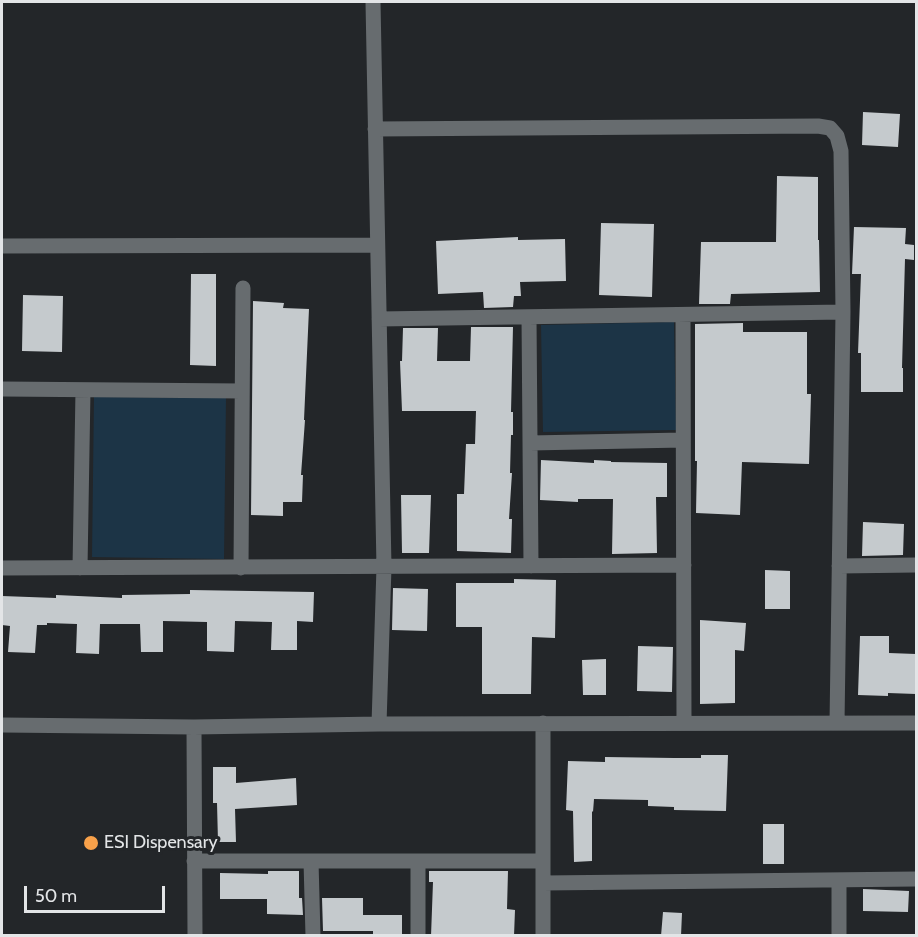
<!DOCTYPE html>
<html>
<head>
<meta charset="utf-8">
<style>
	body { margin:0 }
	#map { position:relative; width:918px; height:937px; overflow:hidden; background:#232629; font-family:Cabin,sans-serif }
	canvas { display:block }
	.frame { position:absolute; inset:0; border:3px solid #e3e5e7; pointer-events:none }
	.scale { position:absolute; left:24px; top:886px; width:141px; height:27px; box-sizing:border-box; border:3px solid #e3e5e7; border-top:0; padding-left:8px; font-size:18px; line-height:21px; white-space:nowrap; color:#e3e5e7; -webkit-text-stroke:4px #232629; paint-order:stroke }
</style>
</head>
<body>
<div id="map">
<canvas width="918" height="937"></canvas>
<div class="frame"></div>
<div class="scale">50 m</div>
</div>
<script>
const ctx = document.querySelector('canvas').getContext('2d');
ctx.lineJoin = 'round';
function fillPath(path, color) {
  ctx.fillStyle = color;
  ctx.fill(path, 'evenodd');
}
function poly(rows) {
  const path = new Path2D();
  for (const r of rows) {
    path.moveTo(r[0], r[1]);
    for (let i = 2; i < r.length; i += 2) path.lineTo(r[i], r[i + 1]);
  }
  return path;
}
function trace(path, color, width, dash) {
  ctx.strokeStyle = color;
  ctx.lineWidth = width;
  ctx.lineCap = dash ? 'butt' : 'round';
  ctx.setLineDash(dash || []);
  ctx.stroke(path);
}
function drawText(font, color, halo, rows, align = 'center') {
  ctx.font = font + ' Cabin,sans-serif';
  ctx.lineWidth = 6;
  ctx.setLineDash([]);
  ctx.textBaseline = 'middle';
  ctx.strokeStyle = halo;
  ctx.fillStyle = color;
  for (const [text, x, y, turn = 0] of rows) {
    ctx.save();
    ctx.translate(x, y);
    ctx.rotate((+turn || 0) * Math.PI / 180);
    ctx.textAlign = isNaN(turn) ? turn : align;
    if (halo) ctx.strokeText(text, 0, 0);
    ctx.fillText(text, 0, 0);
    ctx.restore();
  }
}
fillPath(poly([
	[674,322,676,430,543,432,541,325],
	[94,397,226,398,224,559,92,557]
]), '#1c3446');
fillPath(poly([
	[863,112,900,114,898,147,862,145],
	[777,176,818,177,818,240,819,240,820,292,731,294,730,304,699,304,701,242,776,242],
	[601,223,654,224,652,297,599,295],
	[854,227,906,228,905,244,914,245,914,260,905,259,902,368,903,368,903,392,861,392,861,353,858,353,861,274,852,274],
	[518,237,518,240,565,239,566,281,520,282,521,296,514,296,513,307,484,308,483,292,438,294,436,241],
	[191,274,216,274,216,366,190,365],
	[23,295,63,296,62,352,22,351],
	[253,301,284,303,283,308,309,309,304,420,305,420,301,475,303,475,302,502,283,502,283,516,251,515],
	[743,323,743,332,807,332,807,394,811,394,809,464,742,462,740,515,696,513,697,461,695,461,695,324],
	[471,327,513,327,511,412,513,412,513,435,511,435,510,473,512,473,509,519,512,519,511,553,457,551,457,494,464,494,466,444,475,444,476,411,402,411,400,361,402,361,403,328,438,328,437,361,470,361],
	[541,460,594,463,594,460,611,461,611,462,667,463,667,497,656,497,657,553,612,554,613,499,578,499,578,502,540,500],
	[401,495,431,495,429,553,402,553],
	[863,522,904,524,903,555,862,556],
	[765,570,790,571,790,609,765,609],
	[514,579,556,580,555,638,532,637,531,694,482,694,482,627,456,627,456,583,514,583],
	[393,588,428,589,427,631,392,630],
	[190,590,314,592,313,622,297,621,297,650,271,650,272,622,235,621,234,652,207,651,207,622,163,621,163,652,141,652,140,624,100,624,99,654,76,653,77,624,47,623,47,625,37,625,35,653,8,652,10,626,2,625,2,596,56,598,56,595,122,598,122,595,190,594],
	[700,620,746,623,744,651,735,650,735,703,700,704],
	[860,636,889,636,889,653,916,654,916,694,888,693,888,696,858,695],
	[638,646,673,647,672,692,637,691],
	[606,659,606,695,583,695,582,660],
	[701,755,728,755,726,811,674,810,674,807,648,806,648,800,594,799,593,812,592,811,592,861,574,862,573,811,566,810,568,761,605,762,605,757,674,758,701,758],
	[213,767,236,767,236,783,296,778,297,805,235,809,236,842,218,842,217,803,213,803],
	[763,824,784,824,784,864,763,864],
	[268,871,299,871,299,898,302,898,303,915,267,914,267,899,220,899,220,873,268,874],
	[429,871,508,871,507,909,515,910,514,936,431,936,433,882,429,882],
	[863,889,909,891,908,912,863,911],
	[322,898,363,898,363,915,402,915,402,936,373,936,373,931,323,931],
	[663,912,682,913,681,936,661,936]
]), '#c5cacd');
trace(poly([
	[373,2,384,567,379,724],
	[375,129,818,126,830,128,837,136,841,151,843,312,837,723],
	[2,246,377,245],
	[683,315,684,723],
	[529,317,531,566],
	[379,319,843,312],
	[2,389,242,391],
	[530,443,683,440],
	[839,566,916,565],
	[2,568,684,565],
	[80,568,83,390],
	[241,568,243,288],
	[2,725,194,727,379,724,916,723],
	[194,727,195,936],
	[194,861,543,861],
	[311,861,313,936],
	[418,861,418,936],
	[839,880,839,936],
	[543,883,916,879],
	[543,936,543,723]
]), '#676c6f', 15);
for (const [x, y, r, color] of [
	[91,843,8,"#f8a14a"]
]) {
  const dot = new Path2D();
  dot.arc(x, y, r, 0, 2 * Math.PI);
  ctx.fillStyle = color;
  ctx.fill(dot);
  trace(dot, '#232629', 2);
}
drawText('18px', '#e3e5e7', '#232629', [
	["ESI Dispensary",104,843]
], 'left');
</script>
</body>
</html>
